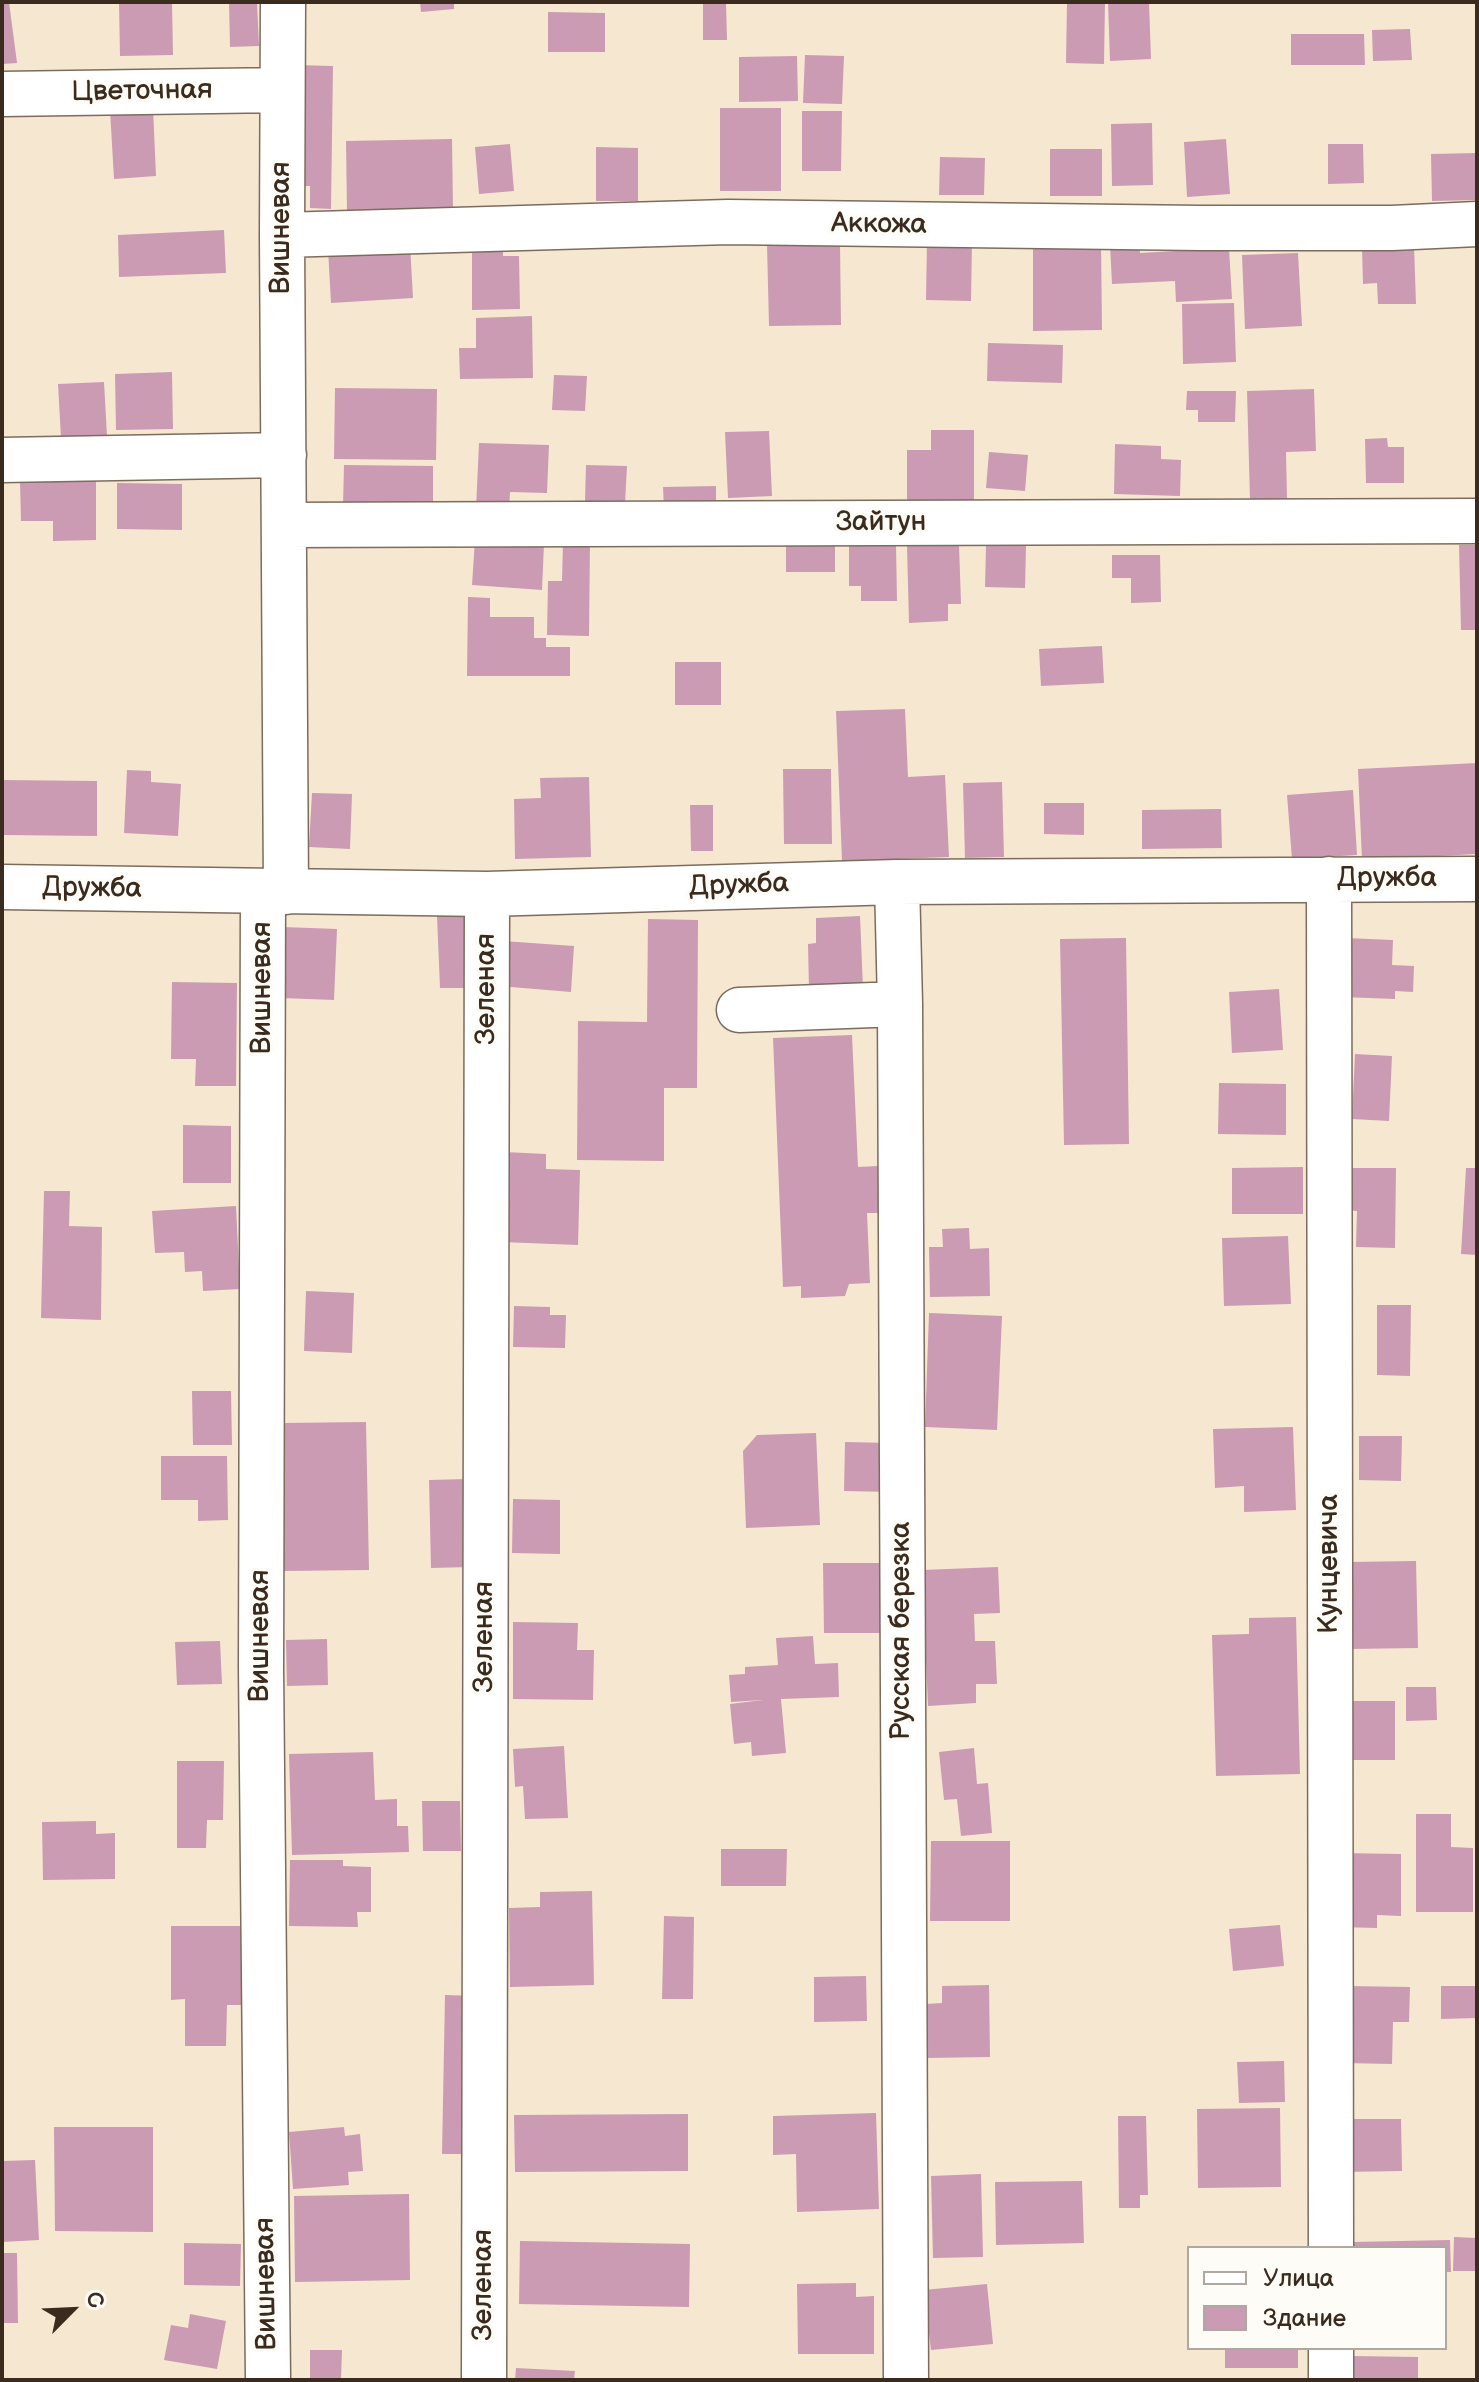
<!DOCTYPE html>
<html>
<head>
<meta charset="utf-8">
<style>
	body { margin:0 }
	#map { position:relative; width:1479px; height:2382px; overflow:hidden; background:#f6e7d1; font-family:"Balsamiq Sans",sans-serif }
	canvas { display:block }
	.frame { position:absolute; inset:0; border:4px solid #3b2a1e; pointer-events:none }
	.legend { position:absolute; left:1187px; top:2246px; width:260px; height:104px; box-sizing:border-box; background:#fdfcf7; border:2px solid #afa8a0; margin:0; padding:10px 14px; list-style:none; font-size:24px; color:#3b2a1e }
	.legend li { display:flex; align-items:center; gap:16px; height:40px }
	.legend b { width:40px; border:2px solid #afa8a0 }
	.north { position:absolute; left:32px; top:2270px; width:80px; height:80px; -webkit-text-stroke:6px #fdfcf7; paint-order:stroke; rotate:66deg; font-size:22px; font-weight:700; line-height:32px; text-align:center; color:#3b2a1e }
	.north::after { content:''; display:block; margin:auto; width:28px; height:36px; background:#3b2a1e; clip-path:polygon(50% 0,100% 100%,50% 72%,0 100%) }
</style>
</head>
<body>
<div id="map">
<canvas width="1479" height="2382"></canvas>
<div class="frame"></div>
<ul class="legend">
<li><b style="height:10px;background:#fff"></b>Улица</li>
<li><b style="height:22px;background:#cb9bb3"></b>Здание</li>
</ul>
<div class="north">С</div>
</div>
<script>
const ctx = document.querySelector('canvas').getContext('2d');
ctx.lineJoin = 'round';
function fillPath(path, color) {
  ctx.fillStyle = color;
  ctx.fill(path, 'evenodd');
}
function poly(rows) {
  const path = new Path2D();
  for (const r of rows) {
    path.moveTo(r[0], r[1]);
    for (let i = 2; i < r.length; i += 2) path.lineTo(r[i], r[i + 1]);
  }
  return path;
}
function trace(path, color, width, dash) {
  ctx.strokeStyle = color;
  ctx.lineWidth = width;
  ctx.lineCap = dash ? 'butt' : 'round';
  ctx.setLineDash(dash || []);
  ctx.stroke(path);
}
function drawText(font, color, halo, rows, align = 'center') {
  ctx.font = font + ' "Balsamiq Sans",sans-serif';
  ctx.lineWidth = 7;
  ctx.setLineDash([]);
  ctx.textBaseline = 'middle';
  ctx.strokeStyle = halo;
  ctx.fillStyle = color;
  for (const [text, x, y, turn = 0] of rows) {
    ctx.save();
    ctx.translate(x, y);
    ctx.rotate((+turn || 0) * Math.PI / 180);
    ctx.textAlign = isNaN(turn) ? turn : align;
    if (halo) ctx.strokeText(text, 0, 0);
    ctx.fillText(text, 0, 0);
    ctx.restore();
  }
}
fillPath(poly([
	[2,2,9,2,17,63,2,64],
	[119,2,172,2,173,55,120,56],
	[229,2,257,2,259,46,230,47],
	[420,2,454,2,454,9,421,12],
	[703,2,726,2,727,40,703,40],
	[1067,2,1105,2,1104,64,1066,63],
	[1108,2,1149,2,1151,59,1110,61],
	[548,12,605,13,605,52,548,52],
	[1410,29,1412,60,1373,61,1372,30],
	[1291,34,1364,34,1365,65,1291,65],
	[805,55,844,56,842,104,803,103],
	[797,56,798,101,739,102,739,57],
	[295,65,333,66,331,209,310,208,310,186,295,186],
	[153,108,156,176,114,179,110,110],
	[720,108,781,108,781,191,720,191],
	[802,111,842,111,841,171,802,171],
	[1152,123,1153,185,1112,186,1111,124],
	[452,139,453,209,347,211,346,141],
	[1226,139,1230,194,1187,197,1184,142],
	[510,144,514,191,479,194,475,147],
	[1328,144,1363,144,1364,183,1328,184],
	[596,147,638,148,638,201,596,201],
	[1050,149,1102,149,1102,196,1050,196],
	[1477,153,1477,200,1432,201,1431,154],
	[940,157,985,158,984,195,939,195],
	[224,230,226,273,119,277,118,235],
	[927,240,972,241,971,301,926,300],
	[1101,242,1102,330,1033,331,1033,243],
	[1140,243,1140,253,1229,248,1232,299,1176,302,1175,281,1112,284,1110,245],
	[410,244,413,298,331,303,328,249],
	[503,244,503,256,519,256,520,309,472,310,472,245],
	[767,244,840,244,841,325,769,326],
	[1414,246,1416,304,1378,304,1377,283,1363,284,1362,248],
	[1298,253,1302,326,1245,329,1242,255],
	[1234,303,1236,362,1183,364,1182,304],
	[532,316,533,378,460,379,459,348,476,348,476,318],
	[988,343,1063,345,1062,383,987,381],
	[172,372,173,429,116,430,115,374],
	[554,375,587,376,585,411,552,410],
	[104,382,107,436,61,438,58,384],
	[335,388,437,389,436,460,334,459],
	[1314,389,1316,451,1286,452,1287,499,1250,500,1247,391],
	[1187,391,1236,391,1235,422,1198,422,1198,410,1186,410],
	[931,430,974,430,974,500,907,500,907,450,931,450],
	[769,431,772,496,728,498,725,432],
	[1387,438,1388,447,1404,447,1404,483,1366,483,1365,439],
	[479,443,549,445,547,493,510,492,509,510,476,509],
	[1115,444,1161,446,1161,459,1181,460,1180,496,1114,494],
	[989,452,1028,455,1025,491,986,488],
	[344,465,433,466,433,509,343,507],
	[586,465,627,466,625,503,585,501],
	[96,481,96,540,53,541,53,521,21,521,20,482],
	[117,483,182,484,182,530,117,529],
	[716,486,716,507,664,509,663,487],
	[475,540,544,544,542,590,472,585],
	[563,541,590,542,589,636,547,635,548,581,562,581],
	[786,543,835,543,835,572,786,572],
	[959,544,961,604,948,604,948,621,909,623,907,546],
	[849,545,896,545,897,601,861,601,861,586,849,586],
	[1459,545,1477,545,1477,630,1461,630],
	[986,546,1026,546,1025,588,985,587],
	[1112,555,1160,555,1161,602,1131,603,1131,578,1112,578],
	[468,597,490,598,490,617,534,617,534,638,546,638,546,647,570,647,570,676,467,676],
	[1102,646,1104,683,1041,686,1039,649],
	[675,662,721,662,721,705,675,705],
	[905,709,908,777,945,775,949,857,842,861,836,711],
	[1477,763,1477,854,1362,860,1358,769],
	[783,769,831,769,832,844,784,844],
	[127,770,151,771,151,782,181,784,178,836,124,833],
	[589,777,591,857,515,859,514,799,541,798,540,778],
	[2,780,97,781,97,836,2,835],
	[1002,782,1004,857,965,858,963,783],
	[1353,790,1357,855,1292,859,1287,795],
	[312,793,352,794,350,849,309,847],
	[1044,803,1084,803,1084,835,1044,834],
	[690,805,713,805,713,851,691,851],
	[1221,809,1222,848,1142,849,1142,810],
	[437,916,467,916,469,988,440,988],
	[860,916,863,988,809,990,808,944,816,943,816,918],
	[648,919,698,920,697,1088,664,1088,664,1161,577,1160,578,1021,647,1022],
	[283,927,337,929,334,1000,281,998],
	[1126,938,1129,1144,1064,1145,1060,939],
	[1345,938,1393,940,1392,965,1414,966,1413,992,1395,991,1395,999,1342,997],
	[503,941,574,946,571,992,499,986],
	[172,982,237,983,236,1086,195,1086,196,1059,171,1059],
	[1279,989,1283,1050,1232,1053,1229,992],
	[852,1035,858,1167,878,1166,880,1213,867,1213,870,1283,849,1284,845,1296,801,1298,801,1286,783,1287,773,1038],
	[1355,1054,1392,1056,1389,1121,1352,1119],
	[1219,1083,1286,1084,1286,1135,1218,1134],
	[183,1125,231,1126,231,1183,183,1183],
	[504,1152,546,1154,546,1169,580,1170,578,1245,501,1242],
	[1303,1167,1303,1214,1232,1214,1232,1168],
	[1346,1168,1396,1168,1395,1248,1356,1247,1357,1211,1346,1210],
	[1466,1168,1477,1168,1477,1255,1461,1254],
	[44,1191,70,1191,69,1226,102,1227,101,1320,41,1318],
	[236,1206,240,1289,203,1291,202,1271,185,1272,184,1252,155,1253,152,1211],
	[969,1228,970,1249,989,1248,990,1296,930,1297,929,1247,943,1247,942,1229],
	[1288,1236,1291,1304,1224,1306,1222,1238],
	[306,1291,354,1293,352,1353,304,1351],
	[1377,1305,1411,1305,1410,1376,1377,1375],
	[514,1306,550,1307,550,1315,566,1315,565,1348,513,1347],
	[929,1313,1002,1316,997,1430,925,1427],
	[192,1391,231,1391,232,1445,193,1445],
	[366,1422,369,1570,284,1571,281,1423],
	[1293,1427,1296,1510,1244,1512,1244,1486,1215,1488,1213,1429],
	[816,1433,820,1525,746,1528,743,1451,757,1435],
	[1359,1436,1402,1436,1401,1481,1359,1480],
	[845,1442,892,1443,891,1492,844,1491],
	[161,1456,227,1456,228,1520,198,1521,198,1500,161,1500],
	[468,1479,470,1567,431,1568,429,1480],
	[513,1499,560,1500,560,1554,512,1553],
	[1416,1561,1418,1648,1349,1649,1348,1562],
	[823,1563,885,1563,885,1633,824,1633],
	[998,1567,1000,1613,974,1614,975,1641,995,1641,997,1684,976,1684,976,1703,928,1706,922,1570],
	[1296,1617,1300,1774,1216,1776,1212,1635,1249,1634,1249,1618],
	[513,1622,578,1623,577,1650,594,1650,593,1700,513,1699],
	[813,1636,815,1664,838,1663,839,1697,781,1699,786,1753,752,1756,751,1742,734,1744,730,1704,763,1700,731,1702,729,1675,745,1674,745,1667,778,1665,776,1638],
	[327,1639,328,1685,287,1686,286,1640],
	[220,1641,222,1684,177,1685,175,1642],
	[1406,1687,1436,1687,1437,1720,1406,1721],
	[1350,1701,1395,1701,1395,1760,1350,1760],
	[564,1746,568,1818,525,1819,523,1786,515,1787,513,1749],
	[974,1748,977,1784,988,1783,992,1833,961,1836,957,1799,944,1800,939,1752],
	[373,1752,375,1800,397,1799,397,1826,408,1826,409,1852,292,1855,289,1754],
	[177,1761,224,1761,223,1820,207,1820,206,1848,177,1848],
	[422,1801,460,1801,461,1851,423,1851],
	[1416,1814,1451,1814,1451,1847,1473,1848,1473,1912,1416,1912],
	[96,1821,96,1834,115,1833,115,1879,43,1880,42,1822],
	[931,1841,1010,1841,1010,1921,930,1921],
	[721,1849,787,1849,786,1886,721,1886],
	[1339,1853,1401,1854,1401,1916,1377,1915,1377,1928,1338,1927],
	[290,1860,343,1860,343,1866,371,1867,371,1912,357,1912,358,1927,289,1926],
	[592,1891,594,1985,510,1987,509,1908,540,1907,540,1892],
	[664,1916,694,1917,693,1999,662,1999],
	[1280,1925,1284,1966,1233,1971,1229,1929],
	[171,1926,247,1926,247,2005,227,2005,226,2046,185,2046,185,1999,171,2000],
	[866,1976,867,2021,814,2022,814,1977],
	[989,1985,990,2057,927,2058,926,2004,942,2003,942,1986],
	[1346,1986,1410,1987,1409,2022,1393,2022,1392,2064,1344,2063],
	[1441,1986,1477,1986,1477,2018,1441,2019],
	[445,1995,475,1996,473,2154,442,2154],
	[1284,2061,1285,2102,1239,2103,1237,2062],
	[1280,2108,1281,2187,1198,2188,1197,2109],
	[876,2113,879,2209,797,2212,796,2154,773,2155,773,2116],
	[688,2114,688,2171,515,2172,514,2115],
	[1118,2116,1146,2116,1148,2195,1140,2195,1140,2208,1119,2208],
	[1343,2119,1401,2119,1402,2171,1343,2172],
	[54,2127,153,2127,153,2232,55,2231],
	[344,2127,345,2136,360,2134,363,2171,348,2172,349,2185,293,2189,289,2132],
	[35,2160,39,2240,2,2242,2,2161],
	[981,2174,983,2257,933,2258,931,2176],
	[1082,2181,1084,2243,996,2245,995,2182],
	[409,2194,410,2280,295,2282,294,2196],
	[1454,2237,1477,2238,1477,2271,1453,2271],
	[1450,2240,1451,2272,1445,2272,1445,2248,1352,2248,1352,2242],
	[520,2241,690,2244,689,2307,519,2304],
	[184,2243,241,2244,240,2286,184,2285],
	[2,2253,17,2253,18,2323,2,2323],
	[856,2283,856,2297,874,2296,874,2354,798,2354,797,2284],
	[987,2284,993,2344,931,2350,924,2290],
	[190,2314,226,2321,217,2369,164,2360,171,2325,188,2328],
	[1225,2348,1298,2348,1298,2368,1225,2368],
	[310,2350,342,2350,341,2380,310,2380],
	[1351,2356,1418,2357,1418,2380,1351,2380],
	[516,2368,575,2371,574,2380,515,2380]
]), '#cb9bb3');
const minor = poly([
	[283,2,282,235,286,892],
	[2,94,282,90],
	[282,235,728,222,1200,228,1392,228,1477,224],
	[2,460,284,455],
	[284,525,1477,521],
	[1329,879,1331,2248],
	[897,882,900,1004,906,2380],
	[2,887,487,894,897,882,1477,879],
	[263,891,261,1667,268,2380],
	[739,1010,900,1004],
	[1331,2348,1331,2380],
	[484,2380,487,894]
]);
trace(minor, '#7c6c5d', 47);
trace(minor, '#fff', 44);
drawText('28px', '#3b2a1e', '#fdfcf7', [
	["Цветочная",142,92,-1],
	["Аккожа",879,225,1],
	["Вишневая",282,228,-90],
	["Зайтун",881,523],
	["Дружба",1387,879],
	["Дружба",739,886,-2],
	["Дружба",92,889,1],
	["Вишневая",263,988,-90],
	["Зеленая",487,989,-90],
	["Кунцевича",1330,1564,-90],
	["Русская березка",902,1631,-90],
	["Вишневая",261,1636,-90],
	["Зеленая",485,1637,-90],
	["Вишневая",267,2284,-91],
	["Зеленая",484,2285,-90]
]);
</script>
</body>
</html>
